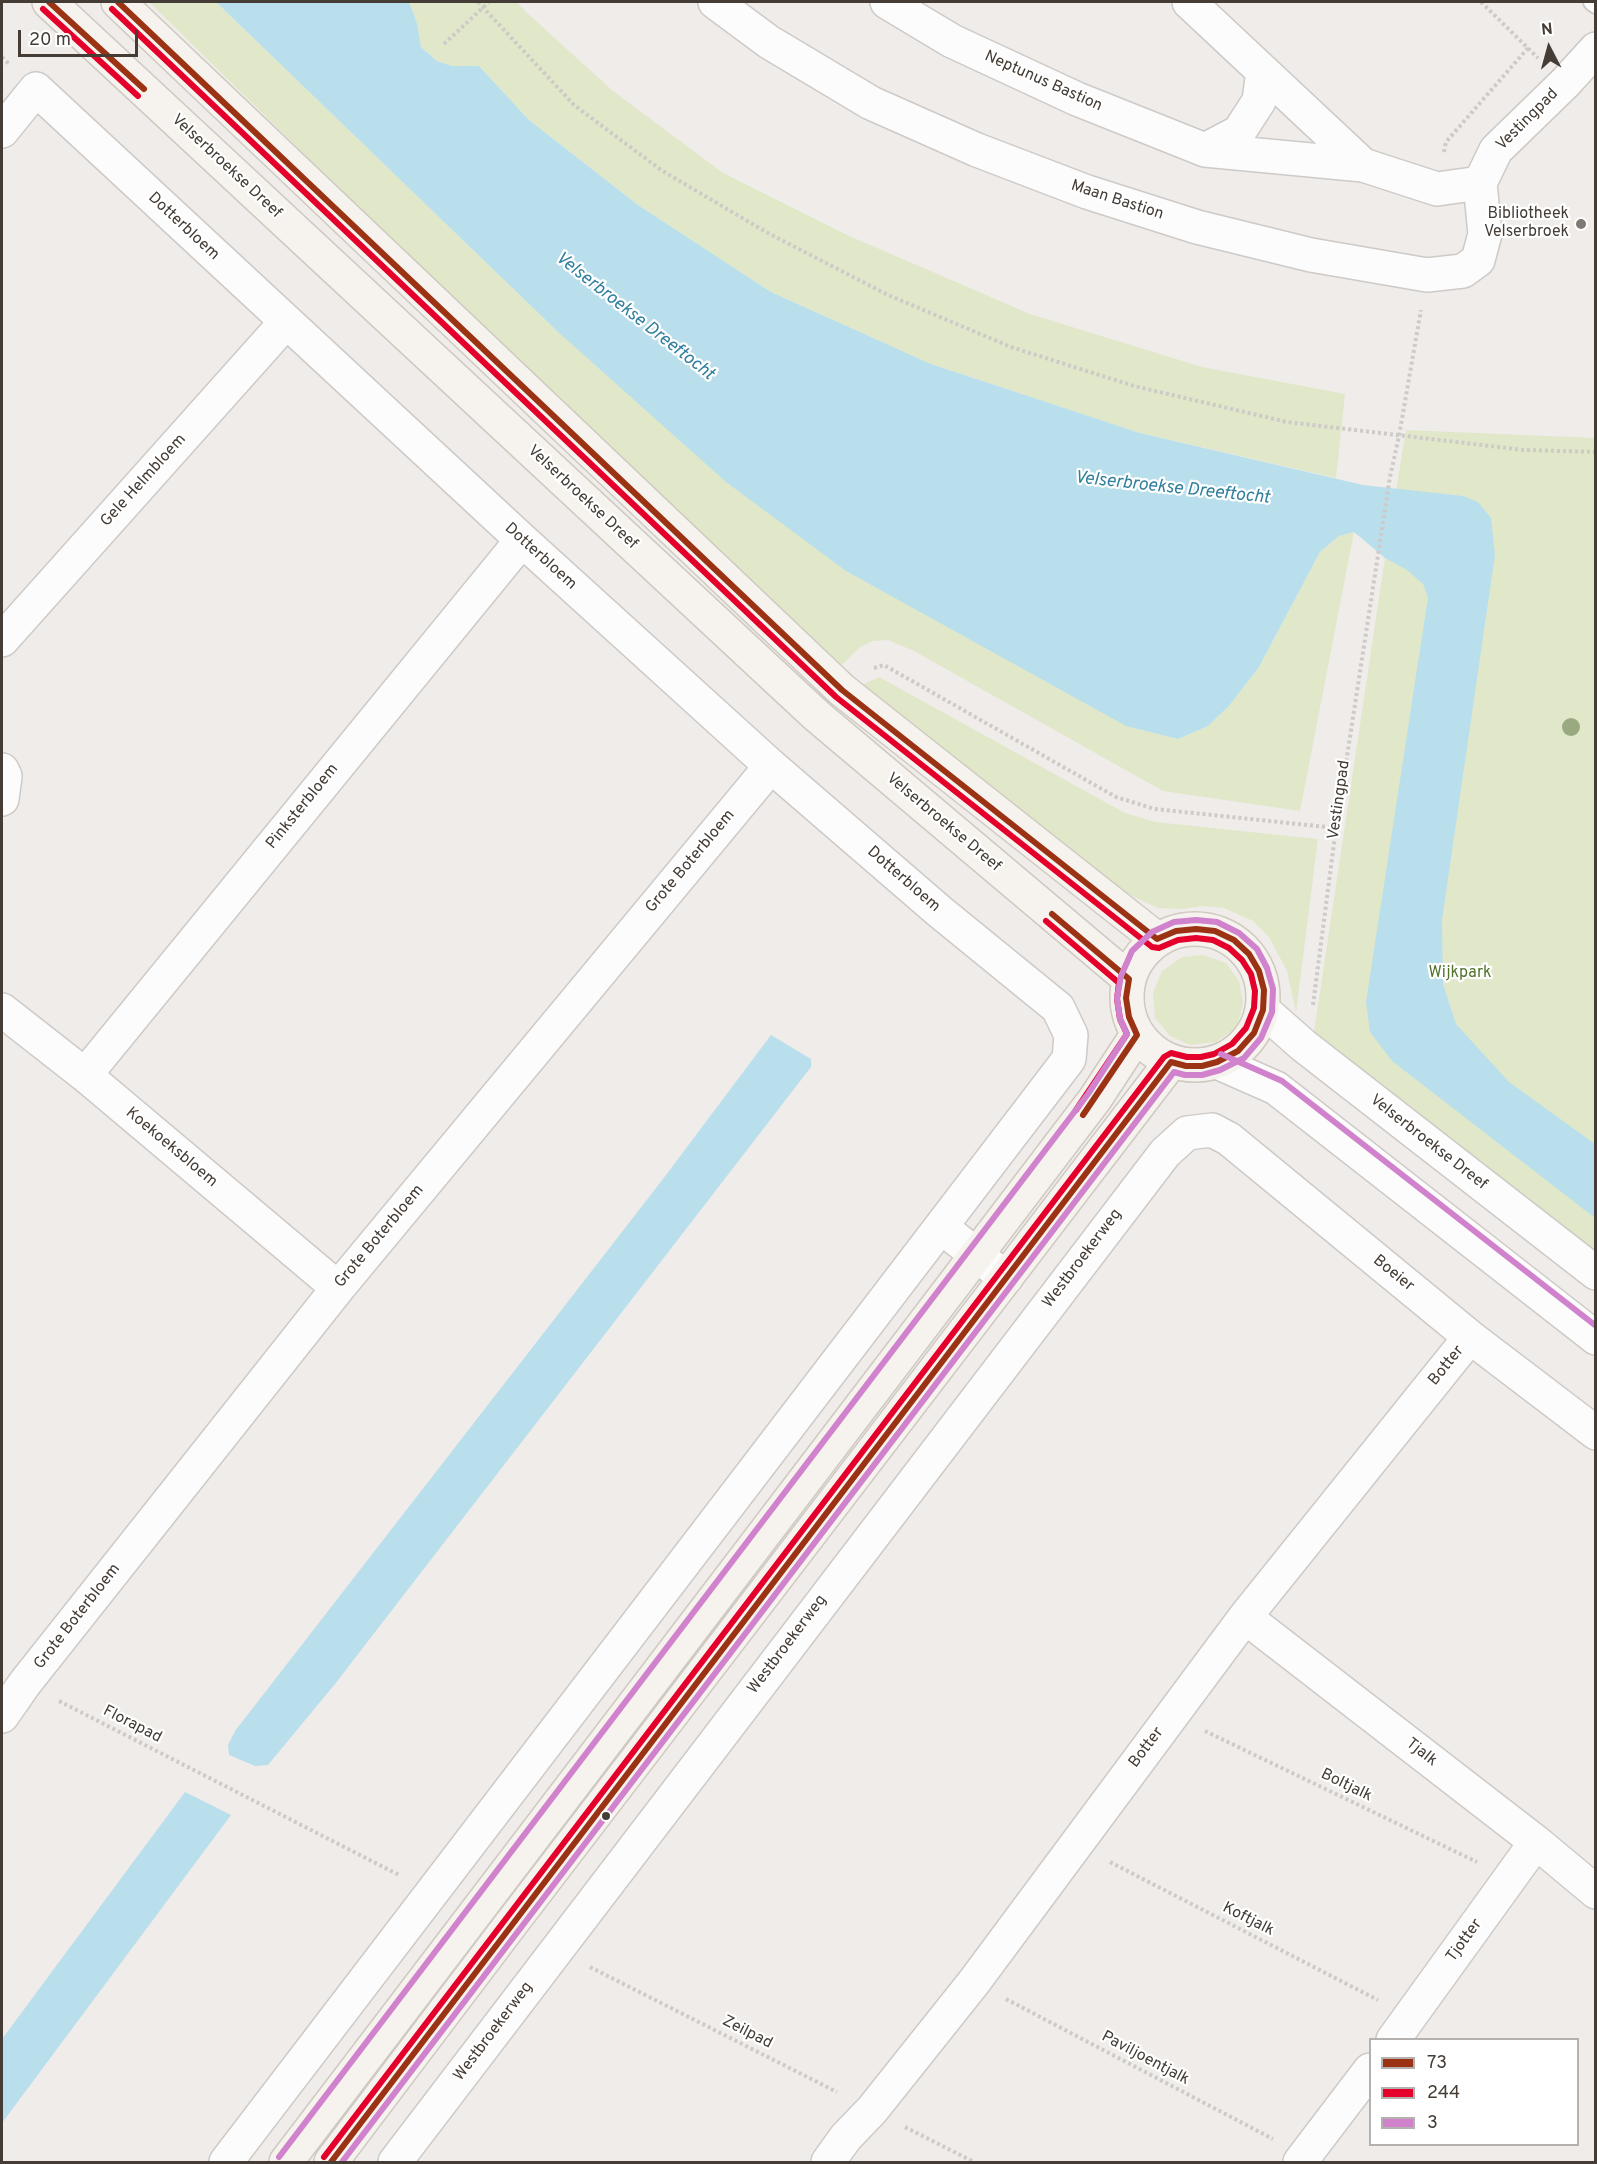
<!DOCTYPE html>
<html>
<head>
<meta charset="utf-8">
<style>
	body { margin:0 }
	#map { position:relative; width:1597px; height:2164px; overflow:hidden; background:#efece9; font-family:Overpass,sans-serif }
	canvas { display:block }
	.frame { position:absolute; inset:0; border:3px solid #443c35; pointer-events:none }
	.legend { position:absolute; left:1369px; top:2038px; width:210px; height:108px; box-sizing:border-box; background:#fff; border:2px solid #b4b1ae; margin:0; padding:8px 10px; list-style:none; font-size:18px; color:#443c35 }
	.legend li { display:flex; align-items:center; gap:12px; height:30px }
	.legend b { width:30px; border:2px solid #b4b1ae }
	.north { position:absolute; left:1519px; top:18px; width:60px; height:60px; -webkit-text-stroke:4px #fff; paint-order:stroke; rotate:354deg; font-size:16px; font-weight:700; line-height:24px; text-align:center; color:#443c35 }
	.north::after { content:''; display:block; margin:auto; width:21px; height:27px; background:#443c35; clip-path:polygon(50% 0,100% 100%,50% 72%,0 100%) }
	.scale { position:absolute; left:18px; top:30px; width:120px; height:27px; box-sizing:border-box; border:3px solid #443c35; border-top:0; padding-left:8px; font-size:18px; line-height:21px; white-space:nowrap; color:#443c35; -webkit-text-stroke:4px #fff; paint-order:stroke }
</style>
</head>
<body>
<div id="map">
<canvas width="1597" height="2164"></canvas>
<div class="frame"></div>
<ul class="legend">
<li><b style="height:8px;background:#9b3214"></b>73</li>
<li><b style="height:8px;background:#e4002b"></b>244</li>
<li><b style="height:8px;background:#d082cc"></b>3</li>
</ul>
<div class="north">N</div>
<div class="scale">20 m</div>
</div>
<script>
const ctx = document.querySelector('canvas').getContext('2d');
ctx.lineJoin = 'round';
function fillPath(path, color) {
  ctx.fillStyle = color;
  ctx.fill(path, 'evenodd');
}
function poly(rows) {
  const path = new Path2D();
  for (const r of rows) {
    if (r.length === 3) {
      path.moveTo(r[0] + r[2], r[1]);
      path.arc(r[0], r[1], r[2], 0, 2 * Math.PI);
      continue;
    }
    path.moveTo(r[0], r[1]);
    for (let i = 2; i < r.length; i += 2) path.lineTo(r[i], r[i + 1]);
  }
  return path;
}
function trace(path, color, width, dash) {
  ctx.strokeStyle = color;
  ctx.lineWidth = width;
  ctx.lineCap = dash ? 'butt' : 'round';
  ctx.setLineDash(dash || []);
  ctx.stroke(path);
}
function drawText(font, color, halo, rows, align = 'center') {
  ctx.font = font + ' Overpass,sans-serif';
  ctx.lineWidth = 4.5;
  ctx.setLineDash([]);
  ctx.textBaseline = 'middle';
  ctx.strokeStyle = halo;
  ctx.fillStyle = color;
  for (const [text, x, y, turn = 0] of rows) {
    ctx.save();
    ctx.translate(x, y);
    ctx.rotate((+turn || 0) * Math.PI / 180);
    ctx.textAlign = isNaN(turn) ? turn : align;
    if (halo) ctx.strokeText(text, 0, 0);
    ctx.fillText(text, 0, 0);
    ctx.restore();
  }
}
fillPath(poly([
	[149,2,216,2,558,332,1178,739,1208,726,1229,706,1259,667,1320,552,1339,536,1354,532,1300,811,1163,791,914,651,888,640,873,641,860,647,842,665,615,459],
	[409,2,517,2,526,12,613,91,723,173,847,235,1030,314,1202,367,1345,394,1336,478,1140,433,931,364,771,292,638,205,529,120,479,66,452,66,437,61,421,47,417,23],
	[1406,430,1595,438,1595,1264,1322,1042,1322,1039,1314,1032,1385,558],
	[879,677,1125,813,1155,822,1318,839,1296,1012,1287,971,1269,937,1253,921,1224,908,1204,906,1182,909,1158,908,1115,888,862,685],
	[1203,955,1226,963,1239,981,1243,1003,1237,1027,1216,1042,1190,1045,1170,1036,1155,1018,1153,993,1162,971,1182,957]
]), '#e1e8ca');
fillPath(poly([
	[216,2,409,2,417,23,421,47,437,61,452,66,479,66,529,120,638,205,771,292,931,364,1140,433,1363,485,1463,496,1478,502,1491,518,1495,555,1442,920,1443,984,1456,1024,1509,1082,1595,1144,1595,1218,1392,1061,1370,1032,1366,1002,1428,597,1423,584,1407,570,1385,558,1354,532,1339,536,1320,552,1259,667,1229,706,1208,726,1178,739,1126,726,846,571,726,482,558,332],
	[771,1035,811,1059,811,1067,335,1684,268,1765,255,1766,229,1755,228,1745,235,1731,663,1179],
	[185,1792,231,1815,2,2123,2,2039]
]), '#badfec');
const service = poly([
	[1592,2,1596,5]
]);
const minor = poly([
	[715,2,769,42,871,103,977,150,1087,192,1197,227,1311,255,1427,275,1463,271,1478,260,1485,234,1480,183],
	[887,2,952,41,1077,99,1205,150,1363,165,1437,189,1480,183,1496,150,1565,83,1596,49],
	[1189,2,1363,165],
	[2,131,36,89,522,540,771,766,939,911,1058,1008,1071,1035,1069,1059,226,2162],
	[1205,150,1239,132,1259,101,1263,71],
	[2,640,286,322],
	[2,770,5,776,2,799],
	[2,1010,85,1075,338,1288],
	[85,1075,522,540],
	[941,1227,1006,1278],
	[1245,1617,1536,1842,1596,1892],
	[2,1716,25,1683,338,1288,771,766],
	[1393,2040,1536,1842],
	[395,2162,1165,1153,1187,1133,1212,1130,1229,1139,1470,1337,1596,1433],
	[828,2162,846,2137,872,2110,974,1982,1245,1617,1470,1337],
	[1300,2162,1370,2070]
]);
const tertiary = poly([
	[1263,1010,1304,1046,1596,1273],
	[1217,1062,1276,1088,1596,1338]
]);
const secondary = poly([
	[49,2,817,716,1129,979],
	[118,2,842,690,1157,939],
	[1195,997,68],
	[286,2162,1095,1099,1137,1035],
	[331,2162,508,1928,1171,1062]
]);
trace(service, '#cdcac7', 20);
trace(minor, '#cdcac7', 36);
trace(tertiary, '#cdcac7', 36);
trace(secondary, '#cfc9c1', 36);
trace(poly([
	[478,2,574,105,661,170,766,232,888,295,1011,347,1134,386,1287,422,1524,450,1596,452],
	[1481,2,1538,58],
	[444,44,489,2],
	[2,57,9,64],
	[1444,152,1446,142,1528,48],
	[874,668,884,665,1116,797,1155,809,1336,828],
	[1313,1005,1336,828,1390,477,1399,436,1421,310],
	[59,1701,399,1875],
	[1205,1731,1477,1862],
	[1110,1862,1378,2000],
	[590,1967,837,2092],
	[1006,1999,1273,2139],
	[905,2127,974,2162]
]), '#cdcac7', 4, [3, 3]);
trace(service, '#fdfcfc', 16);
trace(minor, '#fdfcfc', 33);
trace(tertiary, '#fdfcfc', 33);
trace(secondary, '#f6f3ee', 33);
trace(poly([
	[49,2,144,89],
	[118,2,842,690,1157,939,1176,931,1196,929,1215,931,1234,940,1249,954,1259,971,1264,990,1263,1010,1254,1033,1238,1051,1217,1062,1202,1066,1186,1066,1171,1062,331,2162],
	[1052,914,1129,979,1126,998,1129,1017,1137,1035,1083,1115]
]), '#9b3214', 6);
trace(poly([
	[43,9,138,96],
	[112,9,836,697,1152,947,1159,948,1178,940,1196,938,1213,940,1229,948,1242,960,1251,974,1255,991,1254,1008,1246,1028,1232,1044,1214,1054,1201,1057,1187,1057,1171,1053,1164,1057,324,2157],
	[1046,921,1119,983,1117,999,1120,1019,1127,1034,1076,1110]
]), '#e4002b', 6);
trace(poly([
	[1221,1054,1282,1081,1596,1326],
	[279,2157,1088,1094,1127,1034,1120,1019,1117,998,1121,976,1132,951,1152,932,1174,922,1196,920,1217,922,1239,933,1257,949,1267,968,1273,989,1272,1012,1261,1038,1244,1058,1220,1070,1202,1075,1185,1075,1174,1072,342,2162]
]), '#d082cc', 6);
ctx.fillStyle = '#99a980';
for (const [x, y] of [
	[1571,727]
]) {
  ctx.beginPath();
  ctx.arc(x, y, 9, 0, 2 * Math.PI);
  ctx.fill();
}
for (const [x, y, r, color] of [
	[1581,224,6,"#807a74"],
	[606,1816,5,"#443c35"]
]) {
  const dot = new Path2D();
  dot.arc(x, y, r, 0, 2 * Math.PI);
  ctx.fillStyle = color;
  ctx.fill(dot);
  trace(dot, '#fff', 2);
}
drawText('16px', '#443c35', '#fff', [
	["Neptunus Bastion",1043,82,24],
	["Vestingpad",1528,120,-45],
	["Velserbroekse Dreef",226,167,43],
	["Maan Bastion",1117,201,18],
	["Dotterbloem",183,227,43],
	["Gele Helmbloem",144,481,-48],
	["Velserbroekse Dreef",582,498,43],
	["Dotterbloem",540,557,42],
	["Vestingpad",1340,800,-82],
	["Pinksterbloem",303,807,-51],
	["Velserbroekse Dreef",943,823,40],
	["Grote Boterbloem",691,862,-50],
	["Dotterbloem",903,880,41],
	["Velserbroekse Dreef",1428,1143,38],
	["Koekoeksbloem",171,1148,40],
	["Grote Boterbloem",380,1237,-50],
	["Westbroekerweg",1083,1259,-53],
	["Boeier",1393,1274,39],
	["Botter",1447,1366,-51],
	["Grote Boterbloem",78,1617,-52],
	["Westbroekerweg",788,1645,-53],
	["Florapad",132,1725,27],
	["Botter",1147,1748,-53],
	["Tjalk",1421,1753,38],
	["Boltjalk",1346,1786,26],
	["Koftjalk",1248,1920,27],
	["Tjotter",1465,1941,-54],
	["Westbroekerweg",494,2032,-53],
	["Zeilpad",747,2033,27],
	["Paviljoentjalk",1145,2059,28]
]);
drawText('16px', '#443c35', '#fff', [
	["Bibliotheek",1569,215],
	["Velserbroek",1569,233]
], 'right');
drawText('16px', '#52732b', '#fff', [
	["Wijkpark",1460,974]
]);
drawText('italic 18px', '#307f9c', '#fff', [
	["Velserbroekse Dreeftocht",634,317,38],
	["Velserbroekse Dreeftocht",1172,489,6]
]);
</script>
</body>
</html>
